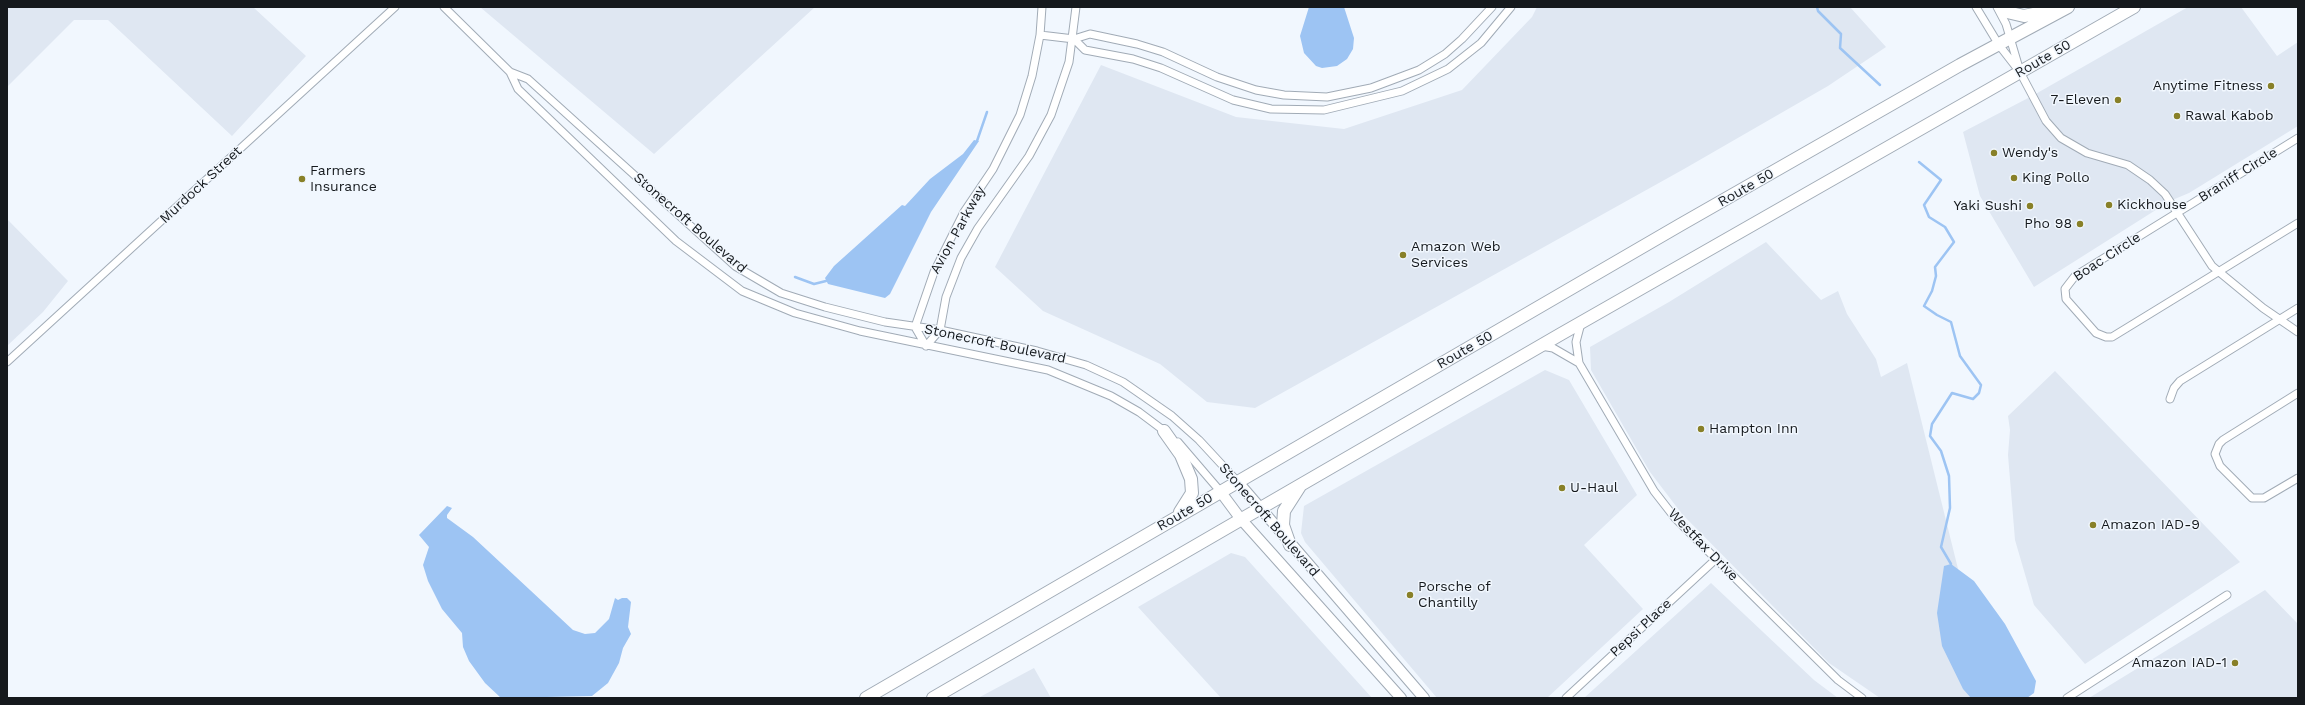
<!DOCTYPE html>
<html>
<head>
<meta charset="utf-8">
<style>
	body { margin:0 }
	#map { position:relative; width:2305px; height:705px; overflow:hidden; background:#f1f7fe; font-family:"Work Sans",sans-serif }
	canvas { display:block }
	.frame { position:absolute; inset:0; border:8px solid #15191d; pointer-events:none }
</style>
</head>
<body>
<div id="map">
<canvas width="2305" height="705"></canvas>
<div class="frame"></div>
</div>
<script>
const ctx = document.querySelector('canvas').getContext('2d');
ctx.lineJoin = 'round';
function fillPath(path, color) {
  ctx.fillStyle = color;
  ctx.fill(path, 'evenodd');
}
function poly(rows) {
  const path = new Path2D();
  for (const r of rows) {
    path.moveTo(r[0], r[1]);
    for (let i = 2; i < r.length; i += 2) path.lineTo(r[i], r[i + 1]);
  }
  return path;
}
function trace(path, color, width, dash) {
  ctx.strokeStyle = color;
  ctx.lineWidth = width;
  ctx.lineCap = dash ? 'butt' : 'round';
  ctx.setLineDash(dash || []);
  ctx.stroke(path);
}
function drawText(font, color, halo, rows, align = 'center') {
  ctx.font = font + ' "Work Sans",sans-serif';
  ctx.lineWidth = 3;
  ctx.setLineDash([]);
  ctx.textBaseline = 'middle';
  ctx.strokeStyle = halo;
  ctx.fillStyle = color;
  for (const [text, x, y, turn = 0] of rows) {
    ctx.save();
    ctx.translate(x, y);
    ctx.rotate((+turn || 0) * Math.PI / 180);
    ctx.textAlign = isNaN(turn) ? turn : align;
    if (halo) ctx.strokeText(text, 0, 0);
    ctx.fillText(text, 0, 0);
    ctx.restore();
  }
}
fillPath(poly([
	[7,7,253,7,306,56,232,136,108,20,74,20,7,87],
	[480,7,815,7,654,154],
	[1537,7,1850,7,1886,47,1828,86,1684,169,1255,408,1207,402,1160,364,1043,311,995,267,1101,65,1236,117,1344,129,1462,90,1532,17],
	[2188,7,2241,7,2277,56,2298,42,2298,126,2189,193,2170,201,2034,287,1980,196,1963,132,2032,96],
	[7,219,68,281,43,312,7,346],
	[1766,242,1821,300,1838,291,1847,314,1876,359,1881,377,1907,363,1990,698,1880,698,1829,663,1682,514,1650,472,1591,370,1590,347,1669,302],
	[1545,370,1569,380,1637,495,1584,545,1643,609,1547,698,1437,698,1305,542,1301,533,1304,506],
	[2055,371,2240,562,2085,664,2034,605,2015,540,2008,455,2010,430,2008,416],
	[1231,553,1245,557,1372,698,1221,698,1138,607],
	[1711,583,1814,680,1838,698,1584,698],
	[2265,590,2298,624,2298,698,2089,698],
	[1034,668,1051,698,978,698]
]), '#dfe7f2');
fillPath(poly([
	[1309,7,1344,7,1354,38,1353,49,1347,59,1337,66,1322,68,1316,66,1304,53,1300,36],
	[974,140,979,141,931,212,890,294,885,298,828,284,825,278,834,266,902,205,905,206,930,179,963,154],
	[447,506,452,508,447,515,447,518,473,537,573,630,585,634,595,633,609,619,615,598,618,600,622,598,627,598,631,602,628,627,631,634,623,648,619,663,608,683,592,696,501,698,485,683,469,661,463,647,462,633,442,609,428,581,423,565,429,547,419,535],
	[1951,564,1974,581,2005,624,2036,681,2034,693,2027,698,1971,698,1963,689,1942,646,1937,613,1944,566]
]), '#9dc4f3');
trace(poly([
	[1817,7,1818,11,1841,34,1840,48,1880,85],
	[977,141,987,112],
	[1919,162,1941,180,1924,205,1929,217,1945,227,1954,242,1935,267,1936,276,1932,291,1924,306,1937,315,1951,322,1960,356,1981,385,1979,393,1973,399,1952,393,1932,424,1930,436,1941,451,1949,476,1950,508,1941,547,1951,564],
	[795,277,814,284,826,281]
]), '#9dc4f3', 2.5);
const minor = poly([
	[444,7,510,72,528,79,735,266,781,293,825,307,885,322,940,330,1037,351,1086,365,1123,382,1172,416,1199,440,1237,481],
	[1976,7,1999,45,2020,72,2046,121,2061,138,2087,153,2128,165,2150,180,2165,194,2212,266,2263,308,2298,332],
	[1997,7,2006,24,2019,68],
	[1040,35,1074,39,1090,34,1137,44,1163,52,1217,77,1256,90,1284,95,1327,97,1371,88,1419,70,1445,54,1462,39,1492,7],
	[1074,39,1085,50,1133,59,1161,68,1233,100,1271,109,1324,110,1402,91,1448,69,1481,43,1511,7],
	[510,72,518,89,676,241,742,291,795,313,860,331,1048,370,1111,396,1139,412,1167,433],
	[2298,138,2075,276,2065,289,2066,299,2096,333,2106,337,2112,337,2298,223],
	[1581,323,1576,342,1579,363,1654,491,1675,518,1716,559,1838,680,1862,698],
	[926,346,940,330,946,297,961,258,978,228,1029,156,1051,115,1069,62,1076,7],
	[926,346,915,327,934,272,964,212,993,169,1020,115,1032,76,1040,35,1042,7],
	[1541,346,1553,348,1579,363],
	[7,362,395,7],
	[2298,393,2223,440,2219,444,2215,454,2220,466,2252,498,2264,498,2298,478],
	[2170,399,2174,388,2180,381,2298,308],
	[1178,442,1220,491],
	[1566,698,1716,559],
	[2067,698,2227,595]
]);
const secondary = poly([
	[1237,481,1424,698],
	[1220,491,1240,518,1401,698]
]);
const trunk = poly([
	[2001,7,2007,12,2024,16,2054,10],
	[1164,431,1181,455,1191,479,1192,493,1180,512],
	[1290,545,1283,525,1284,511,1300,486],
	[866,698,1680,225,1960,65,2068,7],
	[933,698,1561,334,2134,7]
]);
trace(minor, '#a1abb6', 9);
trace(secondary, '#a1abb6', 12);
trace(trunk, '#a1abb6', 14);
trace(minor, '#fff', 7);
trace(secondary, '#fff', 10);
trace(trunk, '#fff', 12);
for (const [x, y, r, color] of [
	[2271,86,4,"#888028"],
	[2118,100,4,"#888028"],
	[2177,116,4,"#888028"],
	[1994,153,4,"#888028"],
	[2014,178,4,"#888028"],
	[302,179,4,"#888028"],
	[2109,205,4,"#888028"],
	[2030,206,4,"#888028"],
	[2080,224,4,"#888028"],
	[1403,255,4,"#888028"],
	[1701,429,4,"#888028"],
	[1562,488,4,"#888028"],
	[2093,525,4,"#888028"],
	[1410,595,4,"#888028"],
	[2235,663,4,"#888028"]
]) {
  const dot = new Path2D();
  dot.arc(x, y, r, 0, 2 * Math.PI);
  ctx.fillStyle = color;
  ctx.fill(dot);
  trace(dot, '#f1f7fe', 1.5);
}
drawText('14px', '#15191d', '#f1f7fe', [
	["Route 50",2043,59,-30],
	["Braniff Circle",2238,175,-32],
	["Murdock Street",201,185,-43],
	["Route 50",1746,188,-30],
	["Stonecroft Boulevard",690,223,41],
	["Avion Parkway",958,230,-61],
	["Boac Circle",2107,257,-33],
	["Stonecroft Boulevard",995,344,12],
	["Route 50",1465,350,-30],
	["Route 50",1185,512,-30],
	["Stonecroft Boulevard",1269,520,49],
	["Westfax Drive",1703,545,46],
	["Pepsi Place",1641,628,-43]
]);
drawText('14px', '#15191d', '#f1f7fe', [
	["Anytime Fitness",2263,86,"right"],
	["7-Eleven",2110,100,"right"],
	["Rawal Kabob",2185,116],
	["Wendy's",2002,153],
	["Farmers",310,171],
	["Insurance",310,187],
	["King Pollo",2022,178],
	["Kickhouse",2117,205],
	["Yaki Sushi",2022,206,"right"],
	["Pho 98",2072,224,"right"],
	["Amazon Web",1411,247],
	["Services",1411,263],
	["Hampton Inn",1709,429],
	["U-Haul",1570,488],
	["Amazon IAD-9",2101,525],
	["Porsche of",1418,587],
	["Chantilly",1418,603],
	["Amazon IAD-1",2227,663,"right"]
], 'left');
</script>
</body>
</html>
